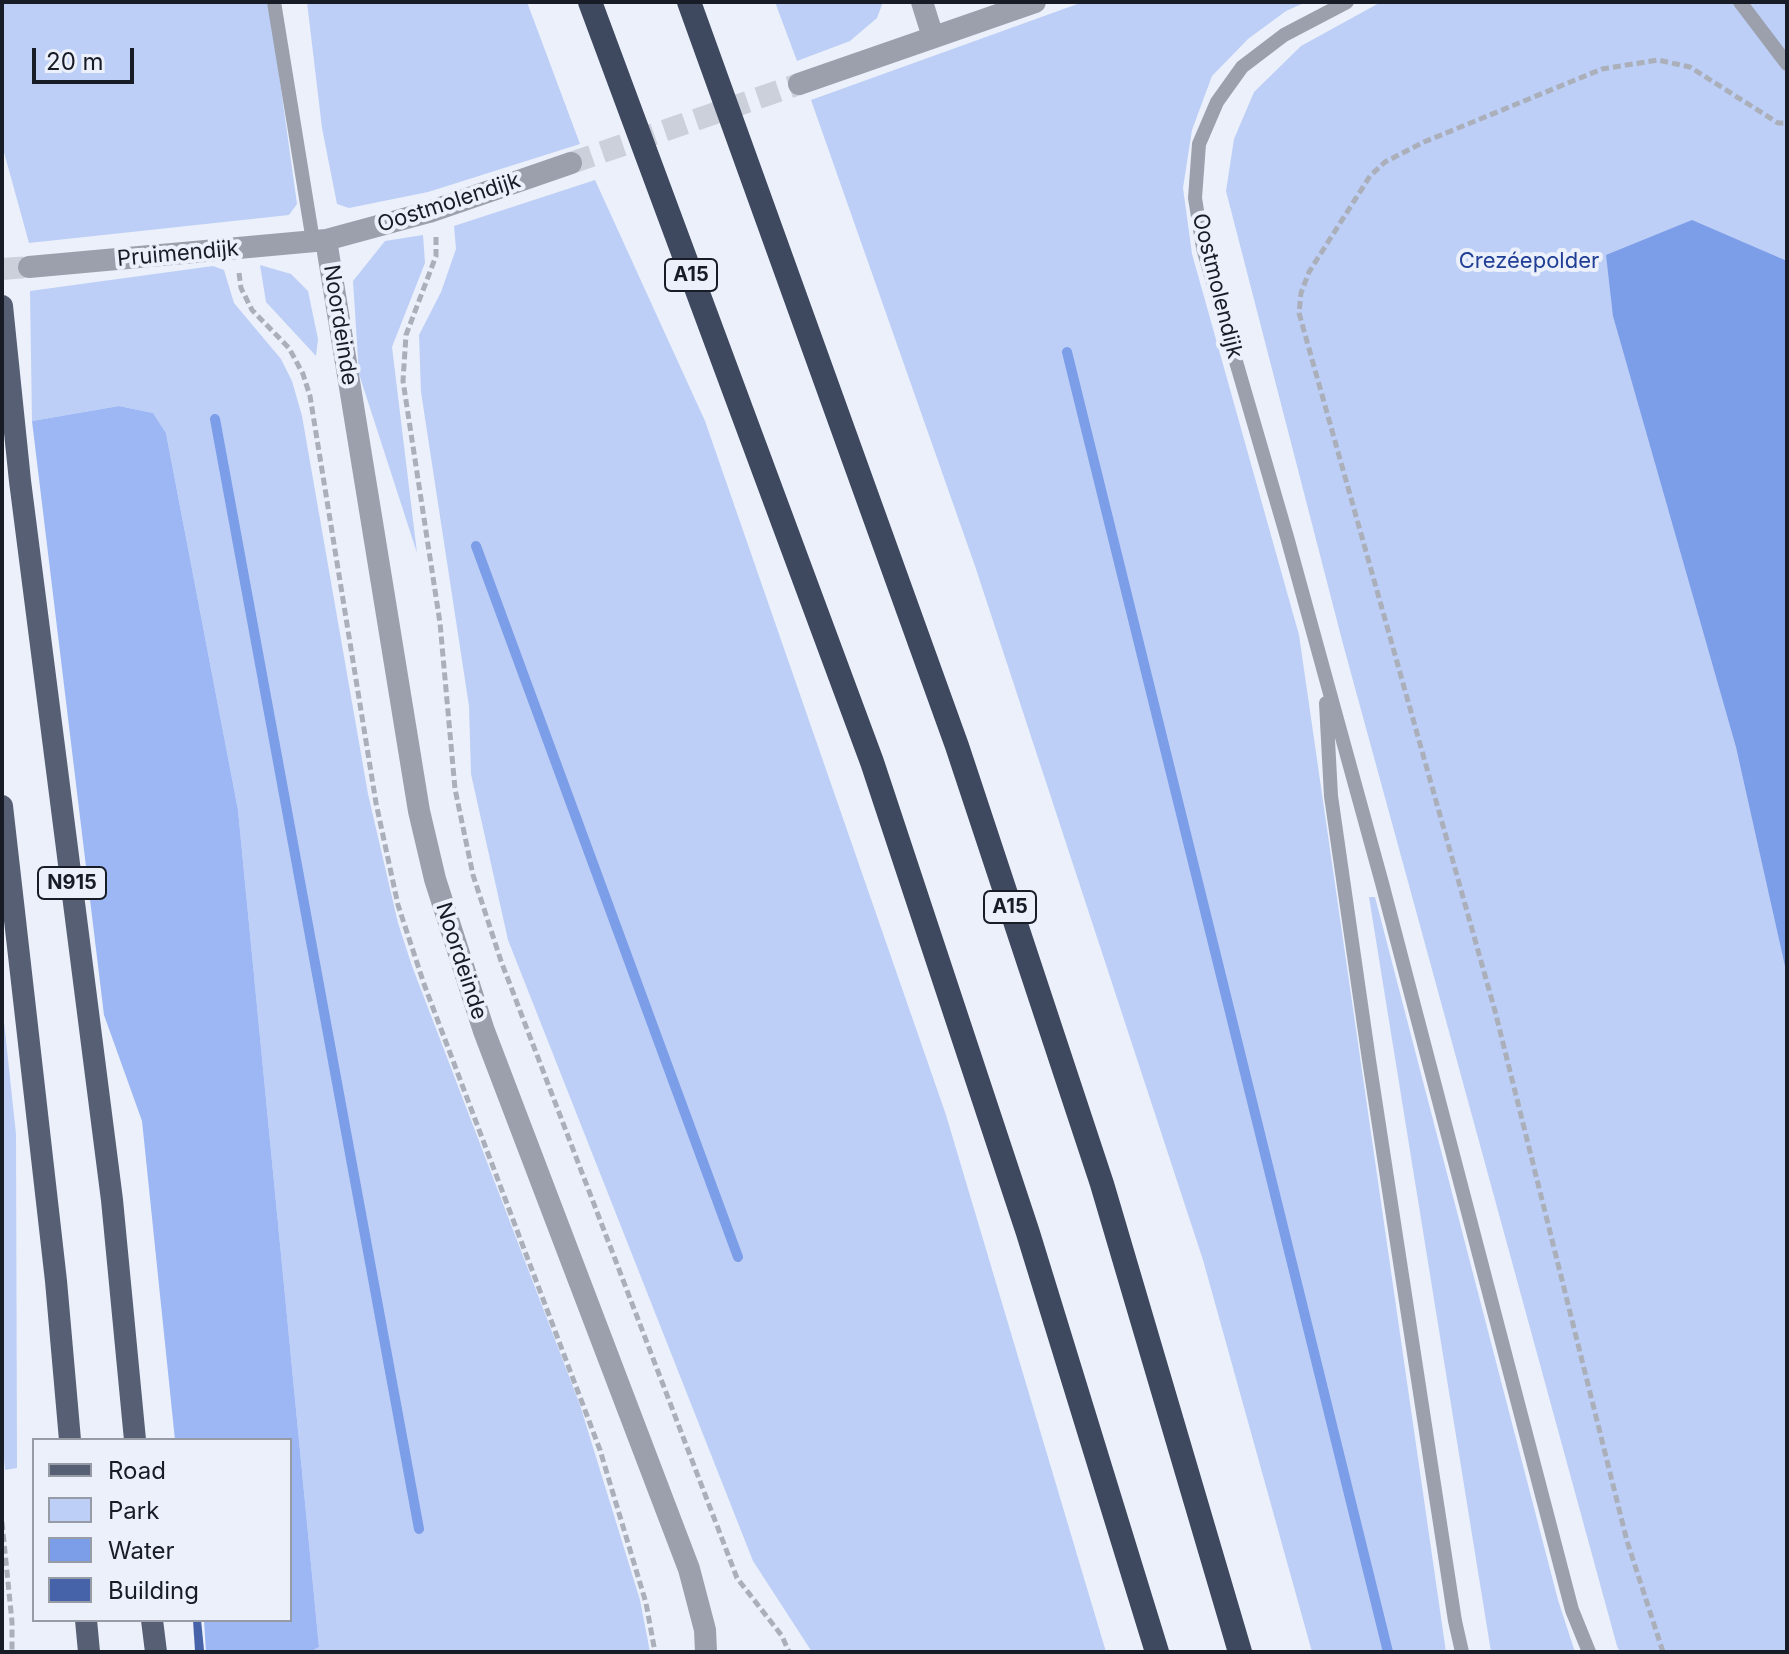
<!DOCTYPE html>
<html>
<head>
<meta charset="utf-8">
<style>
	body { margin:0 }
	#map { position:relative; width:1789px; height:1654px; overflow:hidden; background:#ebf0fb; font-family:Inter,sans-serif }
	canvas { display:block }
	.frame { position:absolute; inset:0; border:4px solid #181c26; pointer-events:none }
	.legend { position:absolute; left:32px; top:1438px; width:260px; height:184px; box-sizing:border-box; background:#ebf0fb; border:2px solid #979ba6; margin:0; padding:10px 14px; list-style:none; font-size:24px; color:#181c26 }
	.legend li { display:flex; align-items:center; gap:16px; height:40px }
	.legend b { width:40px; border:2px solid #979ba6 }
	.scale { position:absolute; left:32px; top:48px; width:102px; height:36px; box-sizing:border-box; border:4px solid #181c26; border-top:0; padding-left:10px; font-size:24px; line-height:28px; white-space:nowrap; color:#181c26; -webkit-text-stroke:6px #ebf0fb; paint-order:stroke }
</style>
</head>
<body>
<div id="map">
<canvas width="1789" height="1654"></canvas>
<div class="frame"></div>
<ul class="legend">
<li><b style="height:10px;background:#565f73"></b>Road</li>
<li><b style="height:22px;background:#bdcff6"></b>Park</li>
<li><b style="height:22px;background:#7c9de7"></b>Water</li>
<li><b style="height:22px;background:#4662a8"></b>Building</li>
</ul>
<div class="scale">20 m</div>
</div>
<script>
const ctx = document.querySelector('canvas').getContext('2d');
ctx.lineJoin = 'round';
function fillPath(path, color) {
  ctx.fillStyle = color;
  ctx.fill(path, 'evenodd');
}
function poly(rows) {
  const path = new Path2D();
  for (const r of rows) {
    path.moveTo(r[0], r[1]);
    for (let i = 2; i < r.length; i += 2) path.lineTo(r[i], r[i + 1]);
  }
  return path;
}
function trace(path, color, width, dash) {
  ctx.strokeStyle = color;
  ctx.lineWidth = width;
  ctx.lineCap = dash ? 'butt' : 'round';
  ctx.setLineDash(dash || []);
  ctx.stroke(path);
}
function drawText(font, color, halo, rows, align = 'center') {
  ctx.font = font + ' Inter,sans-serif';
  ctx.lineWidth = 8;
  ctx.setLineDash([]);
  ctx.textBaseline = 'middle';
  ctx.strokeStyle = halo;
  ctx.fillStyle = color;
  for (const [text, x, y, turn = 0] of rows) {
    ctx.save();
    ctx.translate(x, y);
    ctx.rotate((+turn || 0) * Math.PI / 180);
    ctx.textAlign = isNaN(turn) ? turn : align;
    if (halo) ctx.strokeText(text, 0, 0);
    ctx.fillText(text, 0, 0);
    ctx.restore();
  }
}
fillPath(poly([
	[2,2,269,2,297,204,289,215,29,243,2,145],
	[307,2,527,2,580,144,428,192,349,208,337,204,322,128],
	[775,2,883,2,877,18,850,41,797,61],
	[1083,2,1306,2,1286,11,1248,39,1212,76,1192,130,1183,188,1192,254,1299,635,1446,1652,1312,1652,1203,1260,975,566,811,100],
	[1381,2,1787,2,1787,1652,1620,1652,1617,1646,1343,644,1226,191,1234,139,1254,92,1301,46],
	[595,180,705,421,946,1115,1106,1652,812,1652,753,1561,508,940,471,774,469,706,421,392,419,335,441,292,456,249,454,226],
	[423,235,425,263,392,347,417,553,359,374,353,281,385,241],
	[260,265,291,274,308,291,318,339,316,356,266,302],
	[213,266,224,270,234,303,281,359,292,381,302,416,368,794,398,923,412,966,580,1405,640,1600,650,1652,310,1652,319,1647,238,810,166,433,153,413,119,406,32,421,30,291],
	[1369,897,1375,897,1558,1600,1575,1652,1491,1652],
	[2,1003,16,1134,17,1468,5,1470,2,1437]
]), '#bdcff6');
fillPath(poly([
	[119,406,153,413,166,433,238,810,319,1647,310,1652,206,1652,204,1620,290,1620,290,1440,175,1440,142,1121,104,1015,32,421]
]), '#9cb7f4');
fillPath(poly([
	[1692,220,1787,261,1787,975,1736,747,1613,316,1606,255]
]), '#7c9de7');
trace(poly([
	[1067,352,1388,1652],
	[215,419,419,1529],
	[476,546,738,1257]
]), '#7c9de7', 10);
fillPath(poly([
	[193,1620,201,1620,204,1650,195,1651]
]), '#4662a8');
trace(poly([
	[571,163,799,84],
	[2,269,29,267]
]), '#cbd0db', 22, [22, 11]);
trace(poly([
	[436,237,436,256,406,335,403,381,440,623,455,789,473,875,501,961,737,1578,782,1636,789,1652],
	[239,273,241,288,252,310,289,348,303,374,310,396,376,803,398,905,424,984,600,1450,646,1603,655,1652],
	[2,1522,12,1622,12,1652],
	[1663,1652,1627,1541,1495,1011,1299,313,1301,293,1309,272,1370,176,1385,162,1424,142,1602,69,1658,60,1690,67,1778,123,1787,123]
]), '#aaafba', 5, [8, 4]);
trace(poly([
	[274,2,313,241],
	[1347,2,1284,35,1242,67,1217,102,1199,144,1195,198,1203,248,1287,537,1382,883,1572,1610,1589,1652],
	[1740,2,1787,64],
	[1326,703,1331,796,1369,1060,1455,1621,1462,1652]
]), '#9ba0ac', 14);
trace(poly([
	[922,2,933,37],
	[799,84,1035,2],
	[326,240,419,811,435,879,484,1031,689,1569,705,1630,706,1652],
	[29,267,326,240,429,212,571,163]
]), '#9ba0ac', 22);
trace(poly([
	[2,306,20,481,112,1200,135,1440],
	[2,806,56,1281,70,1440],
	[86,1620,89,1652],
	[152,1620,156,1652]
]), '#565f73', 22);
trace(poly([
	[590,2,872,762,1028,1233,1157,1652],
	[689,2,957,746,1102,1184,1240,1652]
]), '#3e485f', 24);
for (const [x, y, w] of [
	[691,275,52],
	[72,883,68],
	[1010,907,52]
]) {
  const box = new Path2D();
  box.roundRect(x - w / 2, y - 16, w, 32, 6);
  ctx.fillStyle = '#ebf0fb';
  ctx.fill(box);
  trace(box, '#181c26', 2);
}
drawText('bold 20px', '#181c26', null, [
	["A15",691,275],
	["N915",72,883],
	["A15",1010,907]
]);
drawText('22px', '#181c26', '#ebf0fb', [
	["Oostmolendijk",449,203,-18],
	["Pruimendijk",178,254,-5],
	["Oostmolendijk",1217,286,76],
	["Noordeinde",340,325,81],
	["Noordeinde",461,961,72]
]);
drawText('22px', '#213f95', '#ebf0fb', [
	["Crezéepolder",1529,261]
]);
</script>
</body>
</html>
